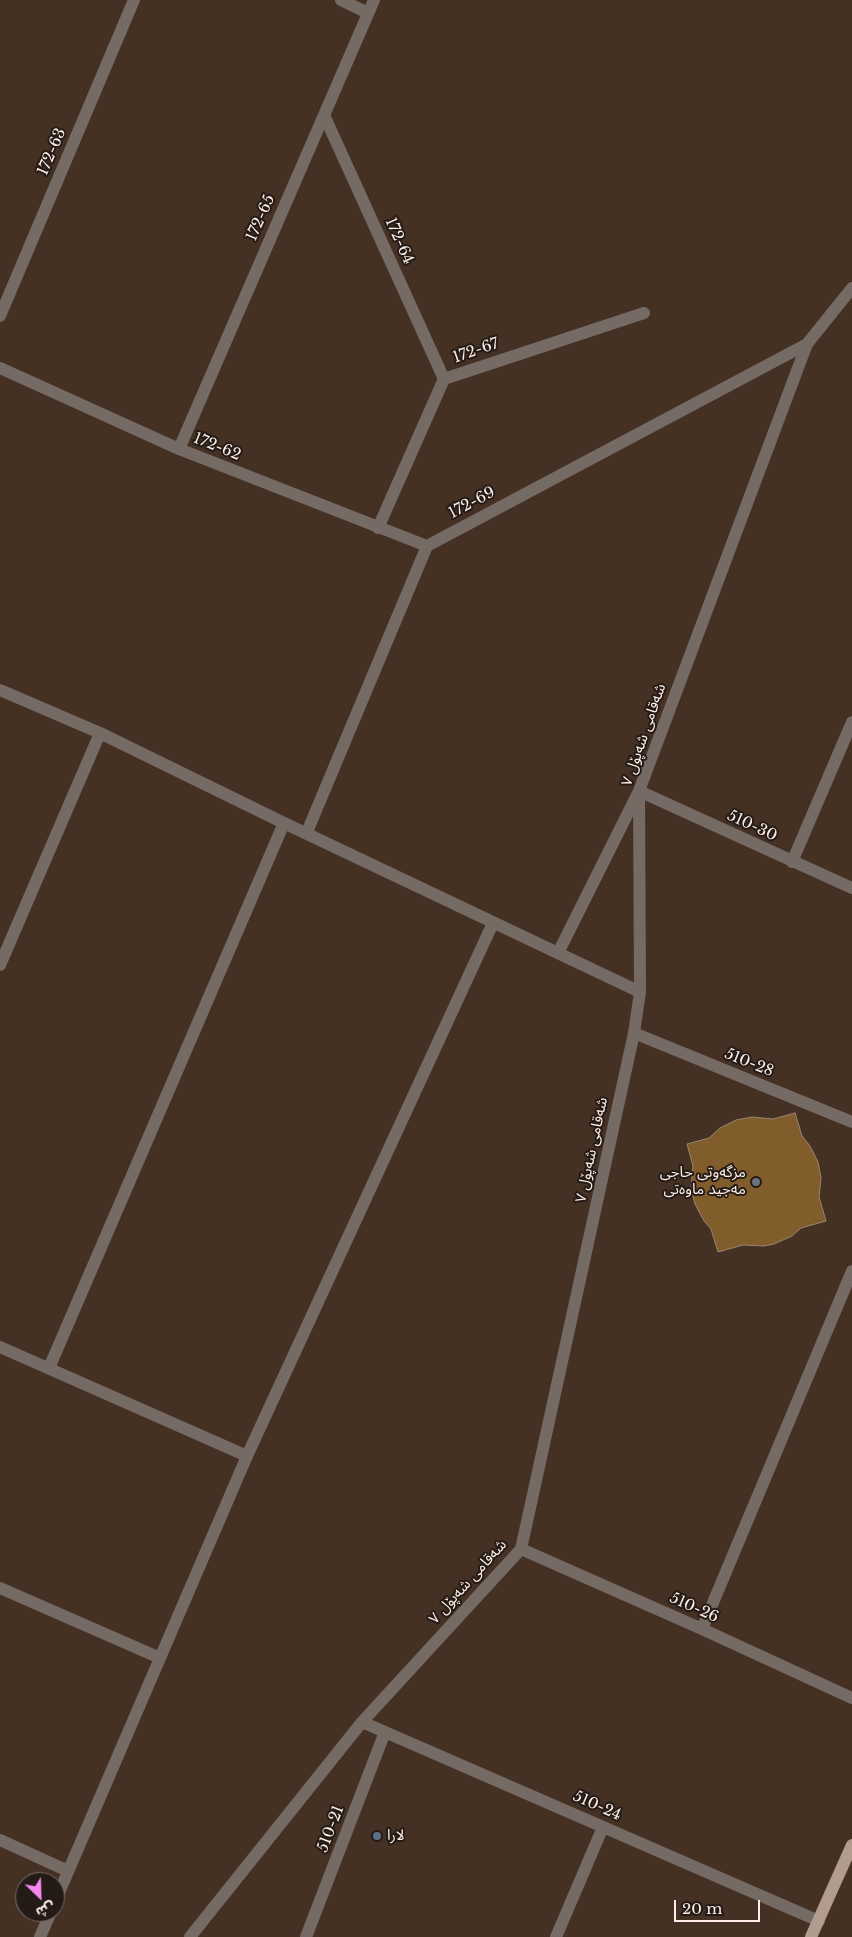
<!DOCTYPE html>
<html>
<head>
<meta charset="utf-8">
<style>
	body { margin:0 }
	#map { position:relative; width:852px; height:1937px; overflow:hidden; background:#453024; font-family:"Libre Baskerville","Noto Sans Arabic",serif }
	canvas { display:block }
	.north { position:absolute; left:15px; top:1872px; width:50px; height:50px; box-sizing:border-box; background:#251b16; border:1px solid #7b6f6a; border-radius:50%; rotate:156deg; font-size:14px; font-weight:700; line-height:20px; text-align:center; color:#fdeee7 }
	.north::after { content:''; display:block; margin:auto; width:18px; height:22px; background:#f689ee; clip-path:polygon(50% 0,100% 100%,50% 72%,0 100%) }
	.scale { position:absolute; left:674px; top:1900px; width:86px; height:22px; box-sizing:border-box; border:2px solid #fdeee7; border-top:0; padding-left:6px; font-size:15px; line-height:18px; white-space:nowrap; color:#fdeee7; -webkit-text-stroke:4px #251b16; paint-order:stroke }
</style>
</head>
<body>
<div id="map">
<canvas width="852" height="1937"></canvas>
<div class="north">ش</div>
<div class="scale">20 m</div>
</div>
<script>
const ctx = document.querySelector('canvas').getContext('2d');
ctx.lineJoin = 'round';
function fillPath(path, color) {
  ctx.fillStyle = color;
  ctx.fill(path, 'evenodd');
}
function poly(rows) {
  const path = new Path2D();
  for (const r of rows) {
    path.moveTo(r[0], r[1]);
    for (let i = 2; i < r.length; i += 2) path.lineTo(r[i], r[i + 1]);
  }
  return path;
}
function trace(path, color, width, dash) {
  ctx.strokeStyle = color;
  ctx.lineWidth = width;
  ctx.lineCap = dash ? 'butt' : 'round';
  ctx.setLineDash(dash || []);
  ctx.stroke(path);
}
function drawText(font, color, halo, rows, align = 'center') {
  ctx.font = font + ' "Libre Baskerville","Noto Sans Arabic",serif';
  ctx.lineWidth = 4;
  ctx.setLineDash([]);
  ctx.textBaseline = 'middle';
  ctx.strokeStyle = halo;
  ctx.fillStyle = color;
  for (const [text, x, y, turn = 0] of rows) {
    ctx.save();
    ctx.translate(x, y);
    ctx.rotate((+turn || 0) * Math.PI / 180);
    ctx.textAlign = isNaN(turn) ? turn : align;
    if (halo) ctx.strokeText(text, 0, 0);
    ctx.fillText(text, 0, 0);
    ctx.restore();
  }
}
const building = poly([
	[795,1113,802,1136,810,1146,818,1162,821,1178,819,1197,826,1221,801,1228,792,1236,774,1244,764,1246,743,1245,718,1252,711,1229,704,1221,695,1204,691,1189,693,1166,687,1144,709,1138,720,1128,736,1120,752,1117,773,1119,795,1113]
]);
fillPath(building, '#825d2c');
trace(building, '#988672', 1);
trace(poly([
	[341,0,368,13],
	[324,115,444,379],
	[0,316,134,0],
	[0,368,179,449,427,546],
	[179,449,374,0],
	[378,528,444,379,644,313],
	[0,690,100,733,284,823,640,992],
	[307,832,427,546,807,344],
	[792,862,852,722],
	[558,953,639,791,852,888],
	[0,965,100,733],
	[634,1033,852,1122],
	[0,1347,247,1456],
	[49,1368,284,823],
	[521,1549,702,1629,852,1698],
	[0,1588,160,1658],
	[702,1629,852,1271],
	[362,1722,819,1921],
	[0,1840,68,1871],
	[55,1902,247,1456,493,923],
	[40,1937,51,1912],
	[190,1937,362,1722,521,1549,634,1033,640,992,639,791,807,344,852,288],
	[306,1937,385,1732],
	[556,1937,603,1827]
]), '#756a64', 12);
trace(poly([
	[811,1937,852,1845]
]), '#b29c90', 12);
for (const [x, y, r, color] of [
	[756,1182,5,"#6b7280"],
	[377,1836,5,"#5c6f8a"]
]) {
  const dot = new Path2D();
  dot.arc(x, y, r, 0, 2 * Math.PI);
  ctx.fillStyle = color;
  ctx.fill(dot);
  trace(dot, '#251b16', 2);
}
drawText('15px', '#fdeee7', '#251b16', [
	["172-63",52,152,-67],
	["172-65",261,218,-66],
	["172-64",399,241,66],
	["172-67",476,351,-19],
	["172-62",217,447,22],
	["172-69",472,503,-28],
	["شەقامی شەپۆل ٧",644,735,-71],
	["510-30",752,826,25],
	["510-28",749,1063,22],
	["شەقامی شەپۆل ٧",592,1150,-78],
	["شەقامی شەپۆل ٧",468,1582,-48],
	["510-26",694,1608,24],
	["510-24",597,1806,24],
	["510-21",331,1829,-69]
]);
drawText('15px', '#fdeee7', '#251b16', [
	["مزگەوتی حاجی",746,1173],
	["مەجید ماوەتی",746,1190],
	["لارا",387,1836,"left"]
], 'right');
</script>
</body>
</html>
